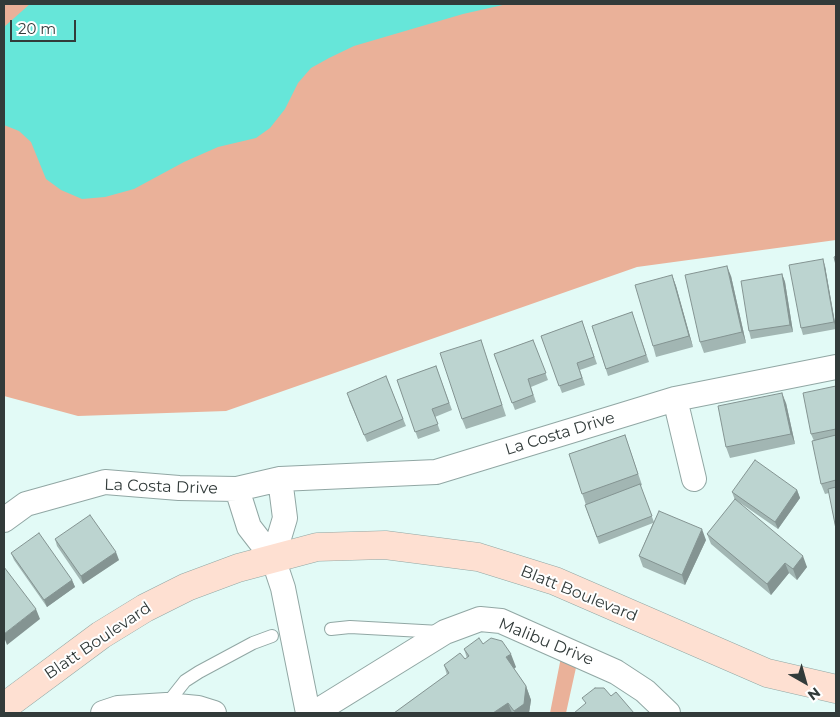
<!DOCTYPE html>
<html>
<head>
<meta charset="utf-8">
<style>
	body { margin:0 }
	#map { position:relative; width:840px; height:717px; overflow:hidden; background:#e2faf6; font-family:Montserrat,sans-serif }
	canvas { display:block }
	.frame { position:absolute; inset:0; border:5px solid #323b3a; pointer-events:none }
	.north { position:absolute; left:780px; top:657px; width:50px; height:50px; -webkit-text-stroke:4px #fff; paint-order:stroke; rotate:142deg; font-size:14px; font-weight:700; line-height:20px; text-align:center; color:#323b3a }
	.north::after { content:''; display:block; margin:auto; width:18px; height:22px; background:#323b3a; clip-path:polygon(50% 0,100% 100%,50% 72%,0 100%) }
	.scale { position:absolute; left:10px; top:20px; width:66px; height:22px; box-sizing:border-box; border:2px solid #323b3a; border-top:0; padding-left:6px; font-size:15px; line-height:18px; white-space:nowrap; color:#323b3a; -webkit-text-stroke:4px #fff; paint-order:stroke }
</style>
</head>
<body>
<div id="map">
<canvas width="840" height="717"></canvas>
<div class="frame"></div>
<div class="north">N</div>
<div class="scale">20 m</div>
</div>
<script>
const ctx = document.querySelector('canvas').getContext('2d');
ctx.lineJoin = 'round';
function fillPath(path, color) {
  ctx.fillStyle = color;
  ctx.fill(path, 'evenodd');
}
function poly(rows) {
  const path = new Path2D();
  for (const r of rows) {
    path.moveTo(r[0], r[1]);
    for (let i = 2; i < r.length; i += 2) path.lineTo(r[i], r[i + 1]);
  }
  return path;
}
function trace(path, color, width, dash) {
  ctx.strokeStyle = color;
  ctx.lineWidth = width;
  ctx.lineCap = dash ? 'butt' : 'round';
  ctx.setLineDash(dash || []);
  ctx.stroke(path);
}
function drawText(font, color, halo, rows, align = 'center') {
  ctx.font = font + ' Montserrat,sans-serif';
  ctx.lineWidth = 4;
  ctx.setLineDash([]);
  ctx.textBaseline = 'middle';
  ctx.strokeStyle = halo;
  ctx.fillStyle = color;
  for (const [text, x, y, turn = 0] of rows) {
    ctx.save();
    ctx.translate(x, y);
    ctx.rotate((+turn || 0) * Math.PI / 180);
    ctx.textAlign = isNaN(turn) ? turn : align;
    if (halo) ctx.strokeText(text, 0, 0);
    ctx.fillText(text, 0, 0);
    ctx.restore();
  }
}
fillPath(poly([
	[4,4,836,4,836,240,637,267,226,411,78,416,4,396],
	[563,647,579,654,566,713,550,713]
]), '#eab199');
fillPath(poly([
	[30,4,507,4,463,14,354,46,329,58,311,68,298,83,285,109,270,128,256,138,218,147,184,162,134,189,105,197,82,199,61,190,46,179,31,142,19,131,4,125,4,27]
]), '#66e6d9');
const lane = poly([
	[331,629,350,627,440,632],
	[166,705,185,681,199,672,253,643,272,636]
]);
const street = poly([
	[675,399,694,479],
	[237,489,249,527,273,558,285,518,280,479],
	[4,520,26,504,105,482,179,488,237,489,280,479,436,472,675,399,836,367],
	[273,558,283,588,308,713],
	[103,713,118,708,166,705,198,708,214,713],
	[314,713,445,632,480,619,501,621,616,672,645,691,668,713]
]);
const secondary = poly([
	[4,707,101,635,145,608,187,587,238,568,317,547,385,545,478,557,555,581,767,673,836,689]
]);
trace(lane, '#91a7a4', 14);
trace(street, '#91a7a4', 26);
trace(secondary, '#91a7a4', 29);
trace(lane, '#fff', 12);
trace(street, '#fff', 24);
trace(secondary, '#fee0d2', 28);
fillPath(poly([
	[825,266,836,329,803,335,801,328],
	[782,274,785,282,793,332,751,339,749,331],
	[672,275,676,286,693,347,656,357,653,346],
	[731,276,746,343,704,353,700,342],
	[632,312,649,362,608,376,592,326],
	[582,321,597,364,580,370,585,385,562,393,541,336],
	[481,340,506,416,466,429,462,419],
	[533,340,548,380,531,387,536,402,515,410,494,354],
	[436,366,452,410,435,417,440,431,418,439,397,380],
	[386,376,406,426,367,442,349,400],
	[836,386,836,530,829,493,825,494,821,484,814,441,811,434],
	[786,403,795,444,730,458,726,447],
	[625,435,642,485,640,486,654,522,706,540,685,585,643,567,639,556,653,523,599,544,585,505,596,501,586,505,569,454],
	[797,490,800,498,778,529,736,500,807,567,797,580,789,573,771,595,711,544,707,534,735,500,732,492],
	[55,539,119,560,83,584,57,546],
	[11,553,72,580,75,587,47,607,14,560],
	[483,644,516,667,514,669,526,686,531,700,529,713,394,713,447,675,444,665,465,659,467,658,464,649]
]), '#a2b6b3');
fillPath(poly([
	[823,259,825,266,836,328,834,322],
	[727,266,731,276,746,343,742,332],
	[782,274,785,282,793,332,790,325],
	[672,275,676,286,693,347,689,336],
	[782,393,786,403,795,444,791,434],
	[797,490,800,498,778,529,775,522],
	[702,529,706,540,685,585,682,575],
	[116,552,119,560,83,584,81,576],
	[803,556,807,567,797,580,793,569],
	[785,563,789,573,771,595,767,584],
	[72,580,75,587,47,607,44,600],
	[36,609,40,619,7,645,4,637,4,634],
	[511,654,516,667,511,671,506,657],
	[526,686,531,700,529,713,515,713,514,711],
	[508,703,512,713,493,713]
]), '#849492');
const building = poly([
	[836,256,836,265,834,257,836,256],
	[823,259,834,322,801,328,789,265,823,259],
	[727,266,742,332,700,342,685,275,727,266],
	[782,274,790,325,749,331,741,281,782,274],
	[672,275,689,336,653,346,635,285,672,275],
	[632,312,646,355,606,369,592,326,632,312],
	[582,321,594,357,577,363,582,378,559,386,541,336,582,321],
	[481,340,502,405,462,419,440,353,481,340],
	[533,340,546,373,528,379,533,395,512,403,494,354,533,340],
	[436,366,449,403,432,409,438,424,415,432,397,380,436,366],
	[386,376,403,419,364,435,347,393,386,376],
	[836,386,836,429,811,434,803,393,836,386],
	[782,393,791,434,726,447,718,406,782,393],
	[625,435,638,474,582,494,569,454,625,435],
	[836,435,836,480,821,484,812,441,836,435],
	[755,460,797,490,775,522,732,492,755,460],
	[640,484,652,516,597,537,585,505,640,484],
	[836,487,836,529,828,489,836,487],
	[735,499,803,556,793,569,785,563,767,584,707,534,735,499],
	[659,511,702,529,682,575,639,556,659,511],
	[90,515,116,552,81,576,55,539,90,515],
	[39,533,72,580,44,600,11,553,39,533],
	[4,567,36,609,4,634,4,567],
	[479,638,483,644,491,638,502,641,511,654,506,657,526,686,524,704,514,711,508,703,493,713,394,713,449,673,444,665,460,653,465,659,469,656,464,649,479,638],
	[595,688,604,688,611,696,616,692,634,713,574,713,586,703,582,698,595,688]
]);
fillPath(building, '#bcd4d0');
trace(building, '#849492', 1);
drawText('16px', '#323b3a', '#fff', [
	["La Costa Drive",560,434,-17],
	["La Costa Drive",161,487,2],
	["Blatt Boulevard",579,594,22],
	["Blatt Boulevard",98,641,-34],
	["Malibu Drive",546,642,22]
]);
</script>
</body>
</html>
